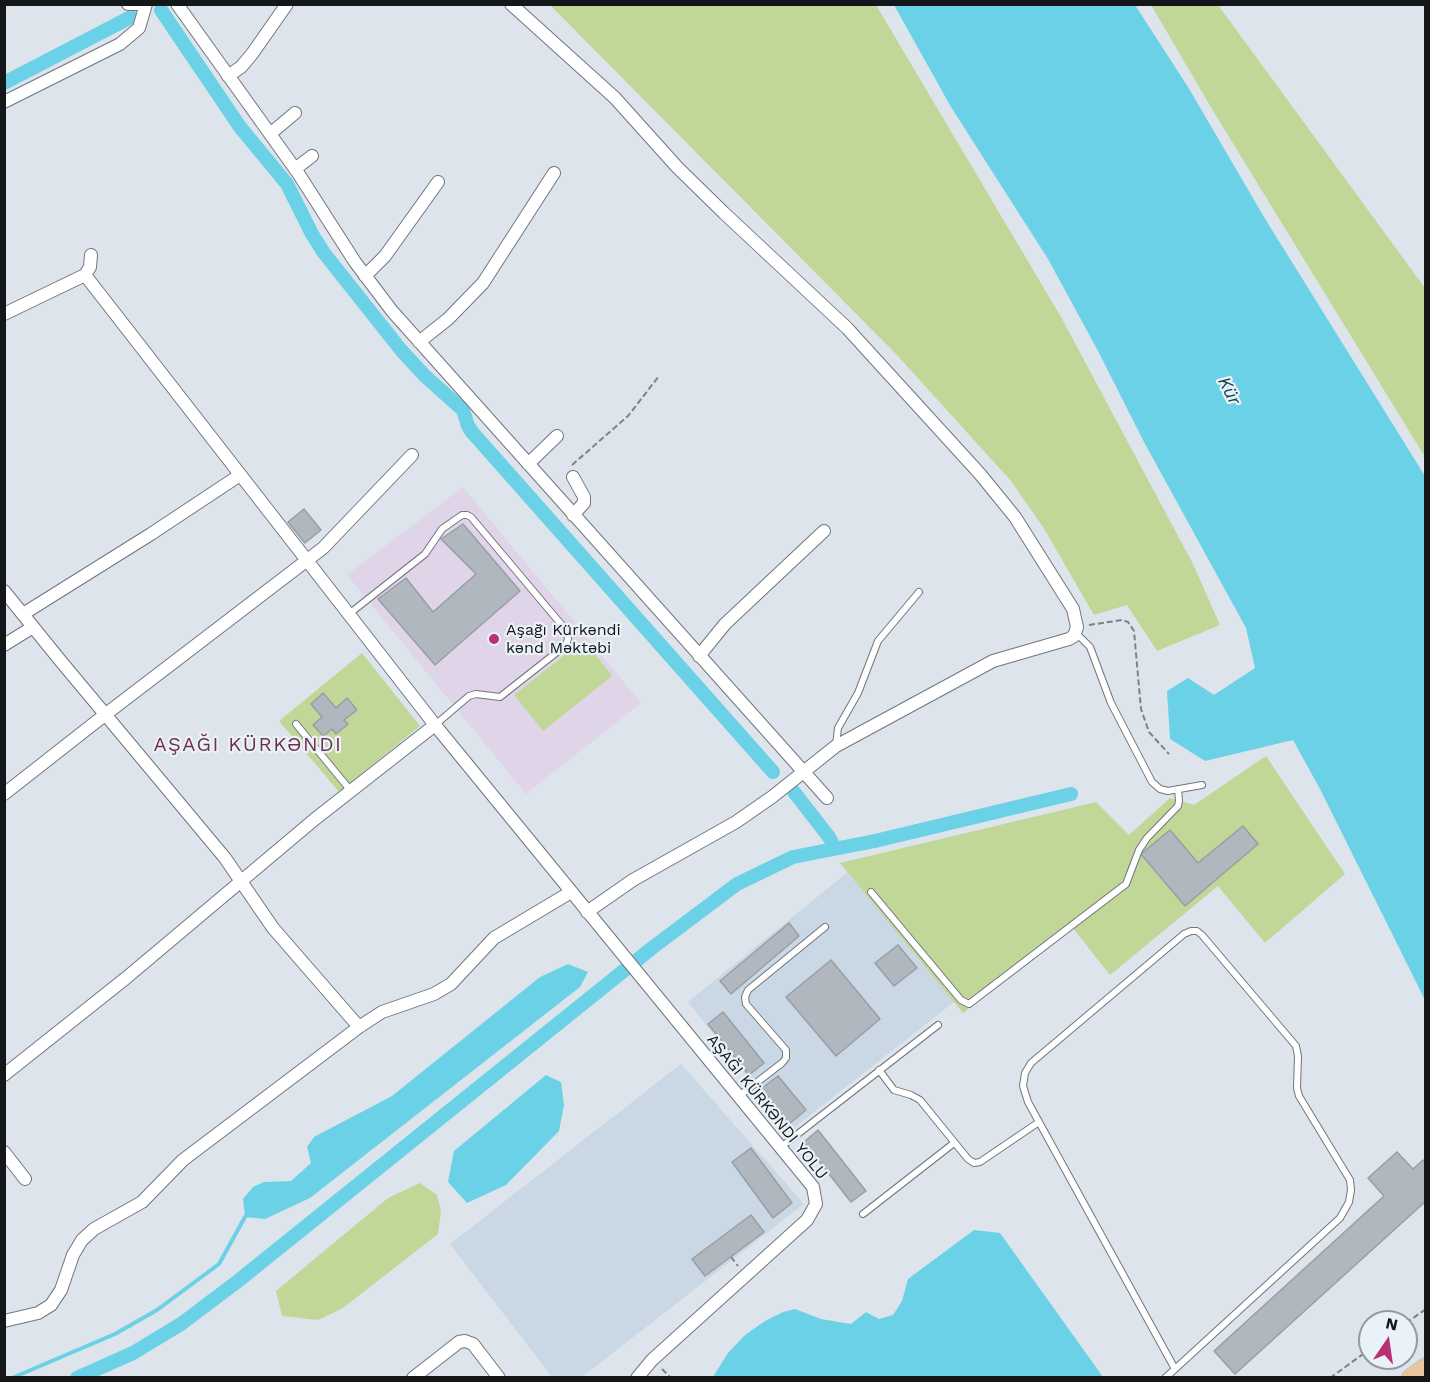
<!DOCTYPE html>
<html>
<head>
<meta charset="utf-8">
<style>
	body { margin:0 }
	#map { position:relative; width:1430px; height:1382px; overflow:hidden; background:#dde4ec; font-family:"Work Sans",sans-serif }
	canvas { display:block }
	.frame { position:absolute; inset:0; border:6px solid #141719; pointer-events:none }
	.north { position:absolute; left:1358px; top:1310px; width:60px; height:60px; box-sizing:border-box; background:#eaf2f9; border:2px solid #949a9f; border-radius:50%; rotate:13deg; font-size:16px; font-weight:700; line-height:24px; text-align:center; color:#141719 }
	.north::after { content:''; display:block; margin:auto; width:21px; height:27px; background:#b63175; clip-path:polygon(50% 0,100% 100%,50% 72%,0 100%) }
</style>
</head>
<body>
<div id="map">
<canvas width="1430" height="1382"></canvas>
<div class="frame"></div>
<div class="north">N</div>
</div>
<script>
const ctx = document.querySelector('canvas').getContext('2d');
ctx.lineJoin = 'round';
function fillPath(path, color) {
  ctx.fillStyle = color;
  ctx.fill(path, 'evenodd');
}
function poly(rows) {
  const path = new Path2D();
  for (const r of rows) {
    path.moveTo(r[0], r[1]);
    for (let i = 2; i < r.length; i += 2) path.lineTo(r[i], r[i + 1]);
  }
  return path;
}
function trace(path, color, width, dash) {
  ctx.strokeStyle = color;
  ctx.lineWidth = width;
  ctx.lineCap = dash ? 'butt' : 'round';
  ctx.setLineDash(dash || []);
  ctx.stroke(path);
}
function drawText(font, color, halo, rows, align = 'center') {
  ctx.font = font + ' "Work Sans",sans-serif';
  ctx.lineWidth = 4.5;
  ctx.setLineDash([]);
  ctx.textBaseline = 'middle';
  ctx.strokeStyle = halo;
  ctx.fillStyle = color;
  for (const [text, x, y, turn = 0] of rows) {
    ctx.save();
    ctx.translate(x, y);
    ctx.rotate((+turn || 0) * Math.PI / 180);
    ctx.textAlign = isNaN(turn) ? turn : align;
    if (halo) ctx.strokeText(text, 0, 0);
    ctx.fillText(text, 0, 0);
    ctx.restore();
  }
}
fillPath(poly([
	[848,872,954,1002,790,1131,688,1002],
	[681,1064,804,1204,582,1377,552,1377,450,1244]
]), '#cad7e4');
fillPath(poly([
	[463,487,641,703,526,794,347,575]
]), '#e0d4e9');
fillPath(poly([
	[550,5,876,5,1061,317,1193,564,1220,625,1157,651,1127,605,1094,615,1043,527,1011,481,896,354],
	[1151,5,1218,5,1425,288,1425,457,1215,114],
	[584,640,612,676,543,731,514,695],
	[362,653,420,726,339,792,279,721],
	[1266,756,1345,874,1265,943,1218,886,1110,975,1073,928,963,1013,840,863,1096,802,1129,835,1170,798,1194,805],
	[420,1183,437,1195,441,1211,438,1234,343,1308,318,1320,282,1316,276,1291,388,1198]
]), '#c0d798');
fillPath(poly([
	[894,5,1135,5,1188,87,1267,222,1425,476,1425,1000,1320,789,1293,740,1205,761,1170,739,1167,691,1188,678,1214,695,1255,668,1246,628,1144,442,1097,349,1048,259,951,107],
	[568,964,588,972,580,987,310,1198,265,1219,245,1217,243,1199,253,1187,264,1182,291,1181,311,1163,307,1147,314,1137,392,1096,540,977],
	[546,1075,561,1082,564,1105,559,1131,506,1185,467,1203,448,1182,454,1151],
	[974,1230,1000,1233,1103,1377,713,1377,728,1353,745,1335,765,1321,783,1312,795,1309,821,1319,851,1324,866,1312,879,1319,893,1315,902,1301,908,1279]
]), '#6bd1e6');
trace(poly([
	[12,1378,115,1334,157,1310,219,1264,245,1217]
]), '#6bd1e6', 4);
trace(poly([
	[161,10,240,127,287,184,312,234,324,253,401,350,425,376,463,410,468,426,472,432,773,772],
	[4,83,131,17],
	[794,792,829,837,835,848],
	[77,1378,133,1353,181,1324,238,1281,652,948,737,884,793,857,875,841,1071,794]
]), '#6bd1e6', 14);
const building = poly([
	[304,509,321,530,305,543,288,522,304,509],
	[463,524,520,591,435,665,378,599,406,578,433,612,476,574,441,539,463,524],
	[323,693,336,708,347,698,357,710,344,720,348,724,336,734,332,729,323,736,313,725,322,717,311,704,323,693],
	[1243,826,1258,844,1185,906,1141,854,1170,830,1198,863,1243,826],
	[789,923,799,936,731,994,720,981,789,923],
	[898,945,917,968,894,986,875,963,898,945],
	[831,960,880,1019,836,1056,786,997,831,960],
	[723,1012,764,1063,749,1075,708,1024,723,1012],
	[778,1076,806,1110,789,1124,761,1089,778,1076],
	[818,1130,866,1191,851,1202,804,1142,818,1130],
	[751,1148,792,1203,773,1218,732,1162,751,1148],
	[1397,1152,1413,1169,1423,1160,1426,1163,1426,1201,1235,1374,1214,1351,1384,1196,1368,1178,1397,1152],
	[751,1215,764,1232,705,1276,692,1259,751,1215]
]);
fillPath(building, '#b0b7be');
trace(building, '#979ea5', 1.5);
const service = poly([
	[349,614,425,554,442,529,462,515,467,515,471,517,566,630,568,639,566,645,500,697,476,694,469,696,435,725],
	[1076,633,1090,647,1111,703,1152,782,1160,789,1168,791,1202,785],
	[296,724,351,791],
	[836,745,838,728,858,693,878,641,919,592],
	[871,892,961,1000,969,1004,1126,884,1139,850,1147,838,1178,806,1179,801,1178,789],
	[879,1070,894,1090,911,1095,920,1100,968,1159,974,1163,980,1162,1039,1122],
	[739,1096,782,1063,786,1058,786,1050,746,1004,745,997,748,990,825,927],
	[781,1147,938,1025],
	[863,1214,954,1143],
	[1165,1378,1175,1369,1340,1218,1349,1202,1351,1190,1350,1180,1299,1096,1297,1088,1298,1056,1296,1046,1202,935,1197,931,1191,931,1184,934,1031,1063,1025,1073,1023,1086,1028,1102,1175,1369]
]);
const minor = poly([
	[128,4,140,4],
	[177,4,298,173,355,262,392,311,827,798],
	[511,4,615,98,677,167,724,213,847,328,980,474,1015,517,1073,609,1077,627,1074,636,1069,639,993,661,836,746,772,797,736,822,633,880,587,912],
	[228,76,241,67,252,54,287,4],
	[4,102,120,44,139,28,146,4],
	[270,134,295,113],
	[295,169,312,156],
	[85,275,90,267,91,255],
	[365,276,385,256,438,182],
	[4,314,85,275,435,725,813,1187,816,1204,807,1220,652,1360,637,1378],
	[419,342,448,319,483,283,554,173],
	[528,464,557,436],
	[573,515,584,503,584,497,573,477],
	[4,591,59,659,225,858,273,928,359,1027],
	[23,614,151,534,240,475],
	[4,645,33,627],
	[699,656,725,624,824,531],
	[4,794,106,714,323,548,412,455],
	[4,1075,126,978,315,819,435,725],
	[4,1152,25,1179],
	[4,1321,38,1313,51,1305,61,1290,73,1255,82,1240,94,1229,142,1202,183,1160,359,1027,382,1012,434,994,451,984,494,938,571,892],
	[413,1378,459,1342,465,1341,473,1344,499,1378]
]);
const primary = poly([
	[1411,1378,1426,1367]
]);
trace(service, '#70767d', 8);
trace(minor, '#70767d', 14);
trace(primary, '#c2c3c3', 20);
trace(poly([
	[572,465,628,416,659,376],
	[1089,625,1122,620,1128,622,1134,631,1141,709,1149,732,1169,754],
	[731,1257,738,1266],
	[1406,1323,1426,1309],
	[662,1369,671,1378],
	[1330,1378,1370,1349]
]), '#7d8287', 2, [6, 3]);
trace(service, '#fff', 6);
trace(minor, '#fff', 12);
trace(primary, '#e9c5a0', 18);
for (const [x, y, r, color] of [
	[494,639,6,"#b63175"]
]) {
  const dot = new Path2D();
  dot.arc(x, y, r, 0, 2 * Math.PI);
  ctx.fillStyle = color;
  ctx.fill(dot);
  trace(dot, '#eaf2f9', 2);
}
drawText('16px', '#141719', '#eaf2f9', [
	["Aşağı Kürkəndi",506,630],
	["kənd Məktəbi",506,648]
], 'left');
drawText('16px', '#141719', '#eaf2f9', [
	["AŞAĞI KÜRKƏNDI YOLU",767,1107,51]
]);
drawText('italic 18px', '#13424b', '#eaf2f9', [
	["Kür",1229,391,63]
]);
ctx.letterSpacing = '1.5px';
drawText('20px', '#712f4d', '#eaf2f9', [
	["AŞAĞI KÜRKƏNDI",248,745]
]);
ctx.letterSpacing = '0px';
</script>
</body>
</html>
